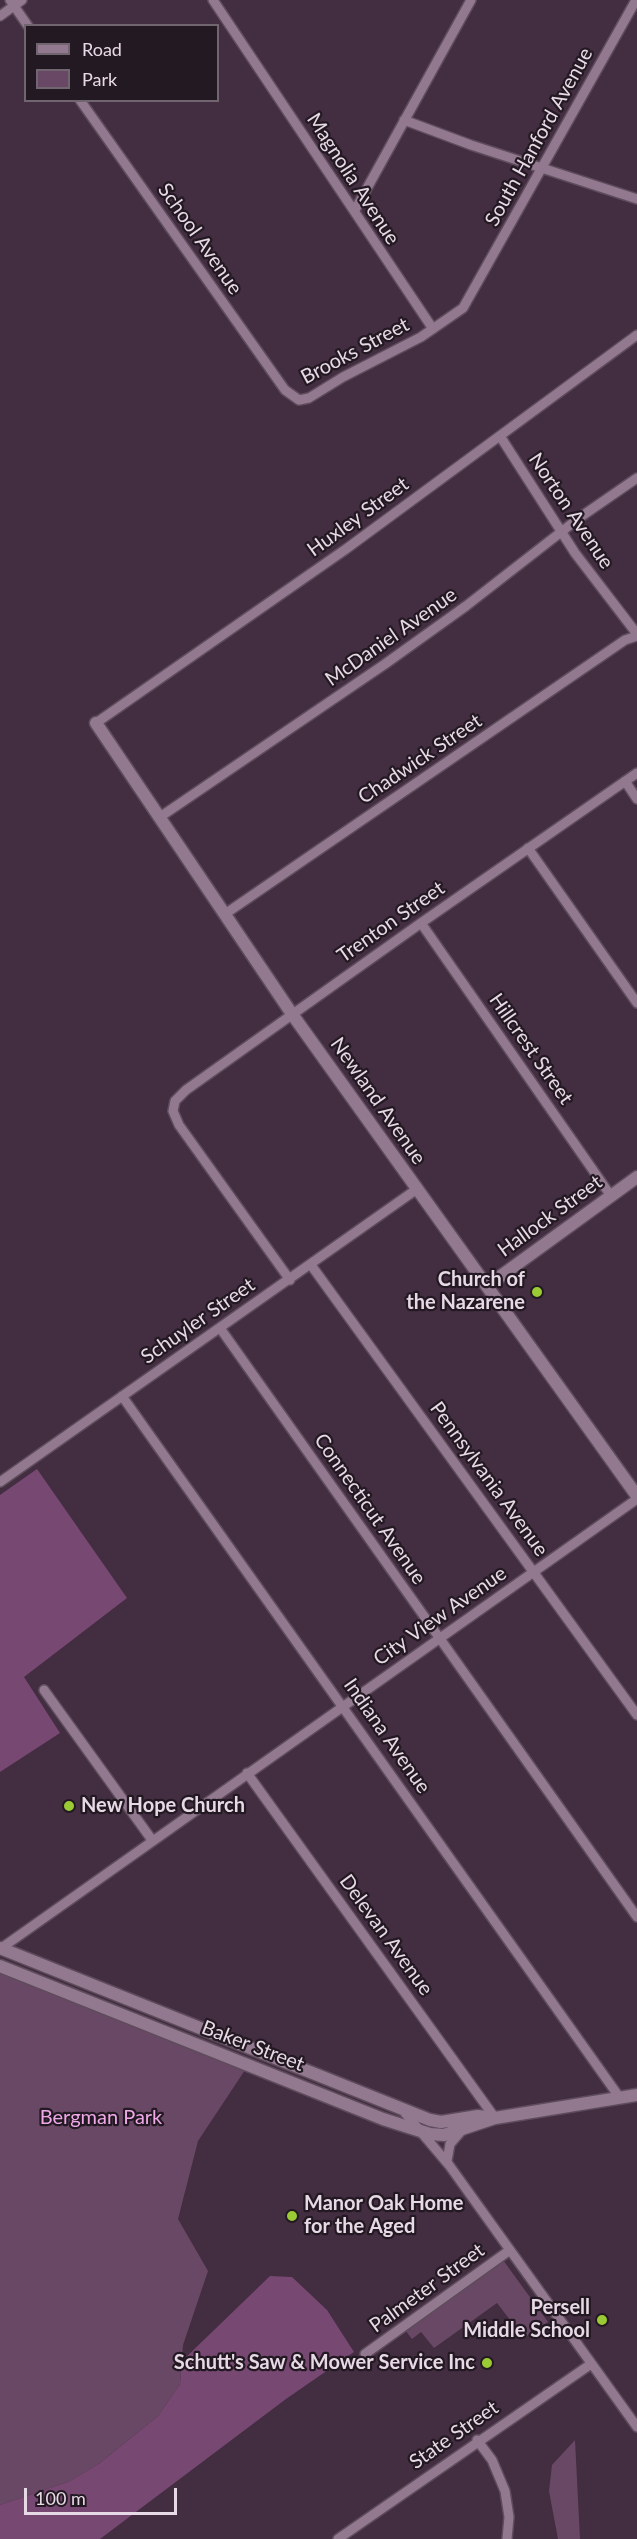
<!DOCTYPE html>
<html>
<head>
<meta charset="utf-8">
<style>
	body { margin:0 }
	#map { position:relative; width:637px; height:2539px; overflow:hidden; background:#432d41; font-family:Lato,sans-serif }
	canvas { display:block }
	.legend { position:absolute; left:24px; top:24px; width:195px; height:78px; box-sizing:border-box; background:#231922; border:2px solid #716670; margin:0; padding:8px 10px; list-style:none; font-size:18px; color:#e7d9e5 }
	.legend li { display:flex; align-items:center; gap:12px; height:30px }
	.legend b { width:30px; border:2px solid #716670 }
	.scale { position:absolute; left:24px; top:2488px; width:153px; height:27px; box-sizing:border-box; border:3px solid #e7d9e5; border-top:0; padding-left:8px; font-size:18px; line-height:21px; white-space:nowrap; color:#e7d9e5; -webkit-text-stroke:4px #231922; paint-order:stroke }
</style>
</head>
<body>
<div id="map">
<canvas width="637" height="2539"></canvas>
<ul class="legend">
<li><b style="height:8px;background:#92798f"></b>Road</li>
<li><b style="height:16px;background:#694865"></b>Park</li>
</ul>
<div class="scale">100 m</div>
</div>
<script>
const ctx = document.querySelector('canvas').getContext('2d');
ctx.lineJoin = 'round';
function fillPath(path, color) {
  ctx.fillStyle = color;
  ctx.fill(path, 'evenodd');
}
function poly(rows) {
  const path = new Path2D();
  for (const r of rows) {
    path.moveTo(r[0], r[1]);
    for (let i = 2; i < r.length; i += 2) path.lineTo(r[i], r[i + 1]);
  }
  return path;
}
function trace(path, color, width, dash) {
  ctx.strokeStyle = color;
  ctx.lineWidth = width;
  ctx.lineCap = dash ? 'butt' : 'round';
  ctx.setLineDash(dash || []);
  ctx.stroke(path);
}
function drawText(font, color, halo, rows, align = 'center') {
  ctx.font = font + ' Lato,sans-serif';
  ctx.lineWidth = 4.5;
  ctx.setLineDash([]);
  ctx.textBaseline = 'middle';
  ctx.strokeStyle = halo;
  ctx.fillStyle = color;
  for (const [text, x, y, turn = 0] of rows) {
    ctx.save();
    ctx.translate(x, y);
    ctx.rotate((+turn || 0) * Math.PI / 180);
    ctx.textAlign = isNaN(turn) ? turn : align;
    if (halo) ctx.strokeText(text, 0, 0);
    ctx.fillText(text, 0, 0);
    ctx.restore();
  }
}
fillPath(poly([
	[0,1970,247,2067,198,2141,178,2219,208,2271,183,2345,180,2384,158,2416,100,2463,70,2481,0,2505],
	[503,2260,548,2322,524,2338,497,2303,434,2348,421,2332,412,2339,405,2330],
	[575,2440,580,2539,558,2539,549,2491,552,2465]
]), '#694865');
fillPath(poly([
	[37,1469,127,1598,24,1677,60,1733,0,1772,0,1495],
	[270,2276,292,2277,327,2310,354,2352,286,2399,100,2539,0,2539,0,2505,70,2481,100,2463,158,2416,180,2384,182,2361]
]), '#774872');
const minor = poly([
	[10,0,28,26],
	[213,0,433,329],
	[0,16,22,0],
	[80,100,285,390,299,400,309,398,343,377,421,337,463,308,636,0],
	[404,120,471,145,637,199],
	[355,210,471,0],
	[500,436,575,553,637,634],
	[96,723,346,549,637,335],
	[625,781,637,799],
	[160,817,385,664,466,606,579,518,637,478],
	[528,848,637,1003],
	[225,914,625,640,637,636],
	[421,923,611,1196],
	[311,1265,637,1715],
	[290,1280,179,1125,173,1111,175,1101,186,1090,421,923,637,773],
	[220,1328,637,1917],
	[122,1396,620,2098],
	[0,1482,417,1189],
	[44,1690,152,1840],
	[247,1773,495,2118],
	[0,1949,637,1499],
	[405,2113,449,2165,637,2427],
	[447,2161,450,2144,462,2130],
	[365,2354,510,2250],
	[477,2440,492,2460,505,2491,509,2517,507,2539],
	[338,2539,591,2364]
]);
const tertiary = poly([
	[96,723,292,1014,637,1496],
	[487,1286,637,1177],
	[0,1948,430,2120,441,2122,478,2116,488,2117],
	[0,1966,383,2119,430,2134,444,2135,495,2118,637,2095]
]);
trace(minor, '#5e4c5c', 12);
trace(tertiary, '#5e4c5c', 15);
trace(minor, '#92798f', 9);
trace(tertiary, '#92798f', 12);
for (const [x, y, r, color] of [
	[537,1292,6,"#9acb34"],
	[69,1806,6,"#9acb34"],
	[292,2216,6,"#9acb34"],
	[602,2320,6,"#9acb34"],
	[487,2363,6,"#9acb34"]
]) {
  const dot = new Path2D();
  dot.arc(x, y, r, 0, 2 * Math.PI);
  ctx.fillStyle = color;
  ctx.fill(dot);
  trace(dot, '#231922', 2);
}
drawText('20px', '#e7d9e5', '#231922', [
	["South Hanford Avenue",539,137,-61],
	["Magnolia Avenue",353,179,57],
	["School Avenue",200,239,55],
	["Brooks Street",355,351,-28],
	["Norton Avenue",571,511,56],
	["Huxley Street",358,517,-36],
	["McDaniel Avenue",391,637,-35],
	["Chadwick Street",420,759,-34],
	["Trenton Street",391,922,-35],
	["Hillcrest Street",531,1049,55],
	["Newland Avenue",378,1101,55],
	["Hallock Street",550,1216,-36],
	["Schuyler Street",198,1321,-35],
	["Pennsylvania Avenue",489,1479,54],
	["Connecticut Avenue",370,1509,55],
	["City View Avenue",440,1616,-35],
	["Indiana Avenue",387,1736,55],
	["Delevan Avenue",386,1935,54],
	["Baker Street",253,2046,21],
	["Palmeter Street",427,2288,-36],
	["State Street",454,2435,-35]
]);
drawText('bold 20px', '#e7d9e5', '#231922', [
	["Church of",525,1280],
	["the Nazarene",525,1303],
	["New Hope Church",81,1806,"left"],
	["Manor Oak Home",304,2204,"left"],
	["for the Aged",304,2227,"left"],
	["Persell",590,2308],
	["Middle School",590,2331],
	["Schutt's Saw & Mower Service Inc",475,2363]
], 'right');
drawText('20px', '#efa8e8', '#231922', [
	["Bergman Park",101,2118]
]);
</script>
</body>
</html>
